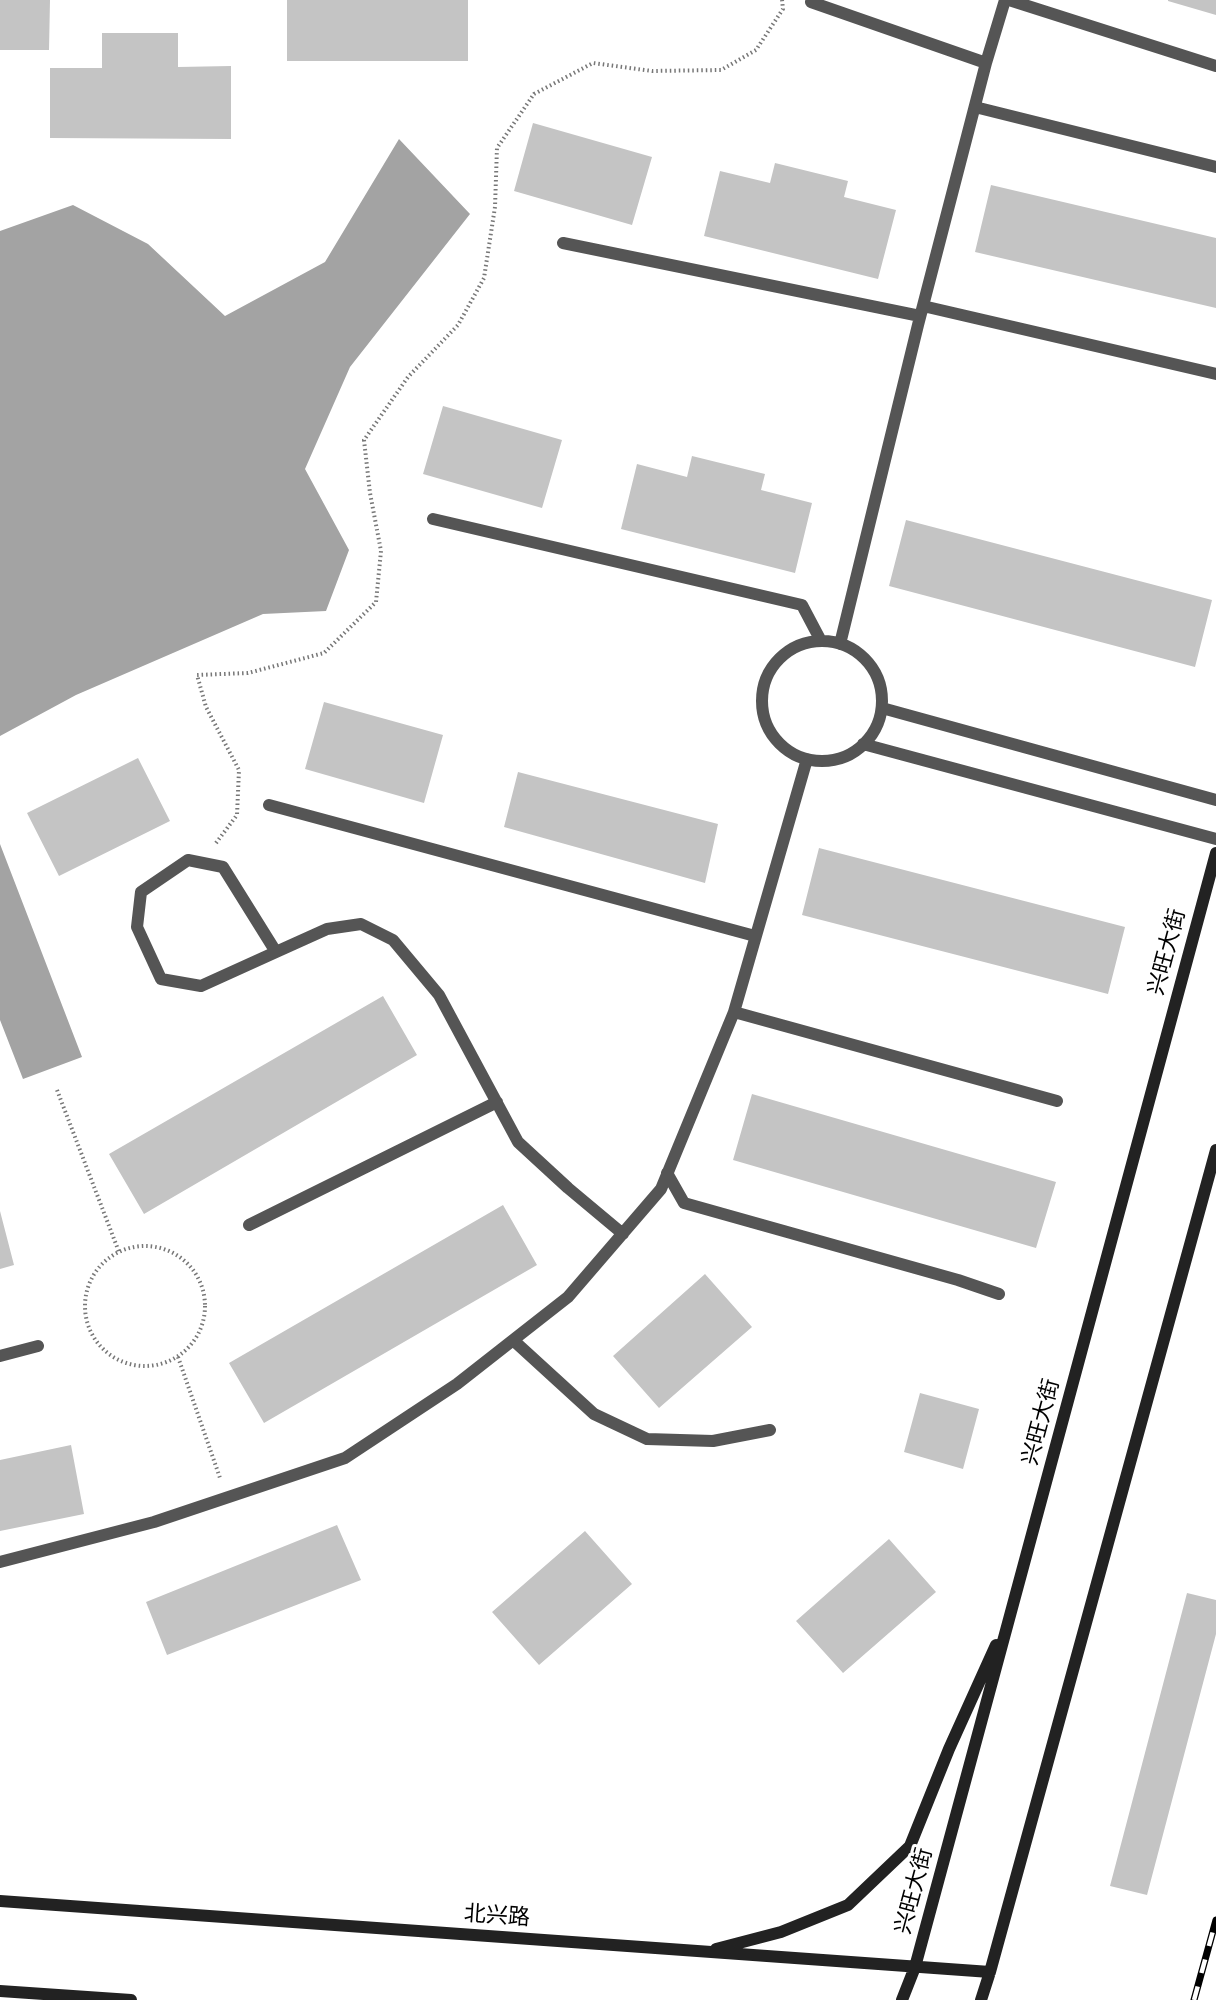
<!DOCTYPE html>
<html>
<head>
<meta charset="utf-8">
<style>
	body { margin:0 }
	canvas { display:block; background:#fff }
</style>
</head>
<body>
<canvas width="1216" height="2000"></canvas>
<script>
const ctx = document.querySelector('canvas').getContext('2d');
ctx.lineJoin = 'round';
function fillPath(path, color) {
  ctx.fillStyle = color;
  ctx.fill(path, 'evenodd');
}
function poly(rows) {
  const path = new Path2D();
  for (const r of rows) {
    if (r.length === 3) {
      path.moveTo(r[0] + r[2], r[1]);
      path.arc(r[0], r[1], r[2], 0, 2 * Math.PI);
      continue;
    }
    path.moveTo(r[0], r[1]);
    for (let i = 2; i < r.length; i += 2) path.lineTo(r[i], r[i + 1]);
  }
  return path;
}
function trace(path, color, width, dash) {
  ctx.strokeStyle = color;
  ctx.lineWidth = width;
  ctx.lineCap = dash ? 'butt' : 'round';
  ctx.setLineDash(dash || []);
  ctx.stroke(path);
}
function drawText(font, color, halo, rows, align = 'center') {
  ctx.font = font + ' "Alegreya Sans","Noto Sans SC",sans-serif';
  ctx.lineWidth = 6;
  ctx.setLineDash([]);
  ctx.textBaseline = 'middle';
  ctx.strokeStyle = halo;
  ctx.fillStyle = color;
  for (const [text, x, y, turn = 0] of rows) {
    ctx.save();
    ctx.translate(x, y);
    ctx.rotate((+turn || 0) * Math.PI / 180);
    ctx.textAlign = isNaN(turn) ? turn : align;
    if (halo) ctx.strokeText(text, 0, 0);
    ctx.fillText(text, 0, 0);
    ctx.restore();
  }
}
fillPath(poly([
	[399,139,470,214,350,367,305,469,349,550,326,611,263,614,76,695,0,736,0,231,73,205,148,244,225,316,325,262],
	[0,844,82,1057,23,1079,0,1020]
]), '#a3a3a3');
fillPath(poly([
	[0,0,50,0,49,50,0,50],
	[287,0,468,0,468,61,287,61],
	[1168,0,1216,0,1216,15,1168,1],
	[102,33,178,33,178,67,231,66,231,139,50,138,50,68,102,68],
	[533,123,652,157,632,225,514,191],
	[775,163,848,181,844,197,896,210,878,279,704,236,720,171,770,183],
	[991,185,1216,238,1216,308,975,252],
	[443,406,562,440,542,508,423,474],
	[692,456,765,474,761,490,812,503,795,573,621,529,637,464,687,477],
	[906,520,1212,600,1195,667,889,586],
	[324,702,443,735,424,803,305,769],
	[138,758,170,821,59,876,27,813],
	[518,772,718,824,705,883,504,827],
	[819,848,1125,927,1108,994,802,915],
	[383,996,417,1055,144,1214,109,1154],
	[752,1094,1056,1182,1036,1248,733,1160],
	[503,1205,537,1265,264,1423,229,1363],
	[0,1211,14,1265,0,1269],
	[705,1274,752,1327,659,1408,613,1356],
	[920,1393,979,1409,963,1469,904,1452],
	[71,1445,84,1514,0,1531,0,1460],
	[337,1525,361,1580,167,1655,146,1602],
	[585,1531,632,1584,539,1665,492,1612],
	[889,1539,936,1592,843,1673,796,1621],
	[1187,1593,1216,1600,1216,1634,1147,1895,1110,1886]
]), '#c4c4c4');
trace(poly([
	[216,843,237,815,239,770,206,707,197,675,248,673,324,653,376,602,381,551,370,493,364,440,408,377,458,325,484,278,495,207,497,148,534,94,593,63,652,71,721,70,756,50,783,9,782,0],
	[57,1090,119,1252],
	[145,1306,60],
	[178,1357,220,1478]
]), '#777', 4, [1.5, 3]);
trace(poly([
	[1009,0,1216,66],
	[811,2,986,63],
	[975,107,1216,167],
	[563,243,920,316],
	[923,306,1216,374],
	[433,519,802,605,821,641],
	[822,701,60],
	[840,644,918,325,986,63,1005,0],
	[882,708,1216,800],
	[863,744,1216,839],
	[269,805,755,936],
	[276,952,223,867,188,860,141,892,137,927,161,979,201,986,276,952,327,929,361,924,393,940,439,995,518,1142,568,1188,623,1234],
	[734,1012,807,759],
	[667,1173,684,1203,958,1280,999,1294],
	[249,1225,497,1102],
	[513,1340,594,1414,647,1439,713,1441,770,1430],
	[0,1356,38,1346],
	[0,1562,154,1522,345,1458,457,1384,568,1297,661,1189,734,1012,1057,1101]
]), '#555', 12);
trace(poly([
	[0,1901,990,1972],
	[716,1949,781,1932,848,1905,910,1846,949,1749,996,1645],
	[0,1991,131,2000],
	[902,2000,915,1967,1216,853],
	[981,2000,990,1972,1216,1150]
]), '#222', 12);
const rail = poly([
	[1194,2000,1216,1920]
]);
trace(rail, '#000', 7);
trace(rail, '#fff', 4.5, [14]);
drawText('22px', '#000', '#fff', [
	["兴旺大街",1167,952,-75],
	["兴旺大街",1041,1422,-75],
	["兴旺大街",914,1891,-75],
	["北兴路",497,1916,4]
]);
</script>
</body>
</html>
